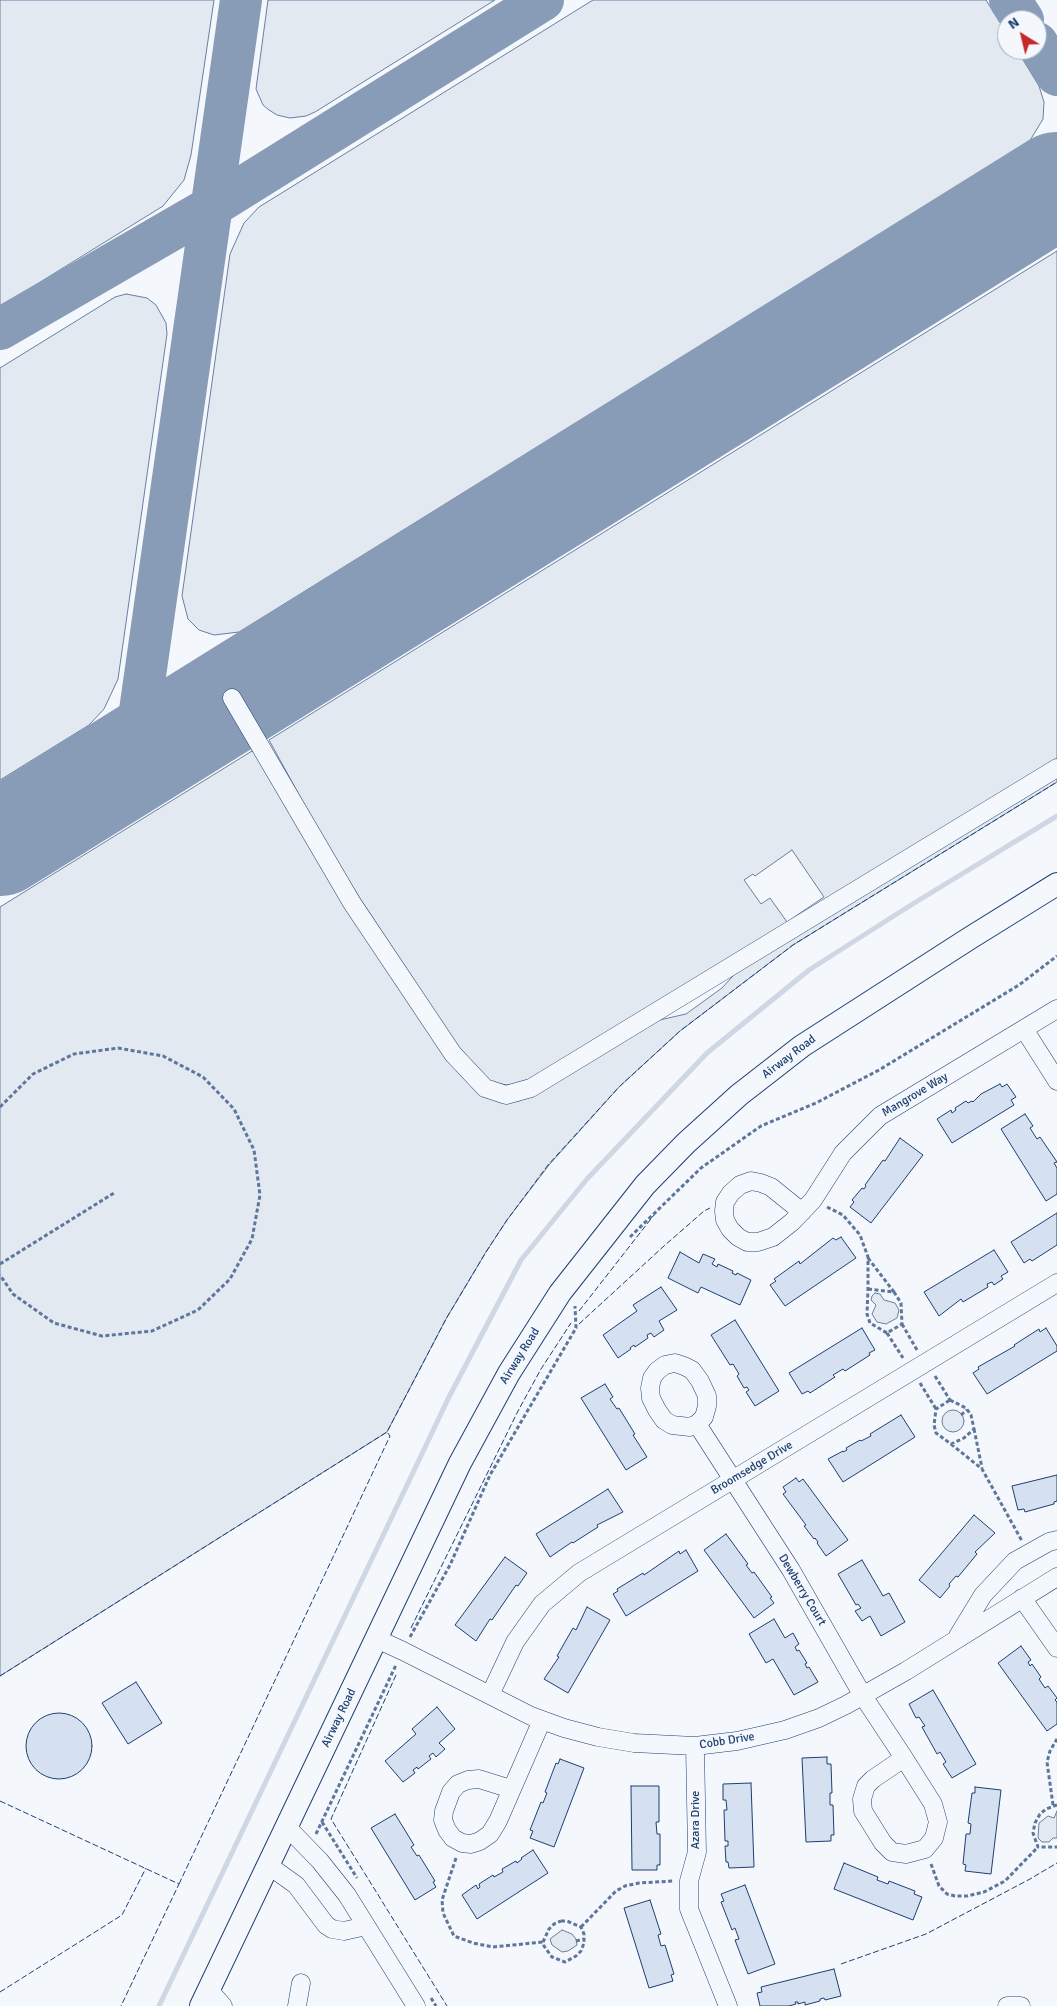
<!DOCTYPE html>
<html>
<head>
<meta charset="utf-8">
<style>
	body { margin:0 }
	#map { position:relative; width:1057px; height:2006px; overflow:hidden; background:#f4f7fb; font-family:Signika,sans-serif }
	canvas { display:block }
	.north { position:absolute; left:997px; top:10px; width:50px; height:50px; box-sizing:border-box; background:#f4f7fb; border:1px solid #9eadc5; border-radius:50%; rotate:324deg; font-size:14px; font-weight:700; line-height:20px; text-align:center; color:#1d3f73 }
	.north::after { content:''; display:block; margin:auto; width:18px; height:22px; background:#c62828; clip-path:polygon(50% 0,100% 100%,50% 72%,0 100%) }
</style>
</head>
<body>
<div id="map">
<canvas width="1057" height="2006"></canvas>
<div class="north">N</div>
</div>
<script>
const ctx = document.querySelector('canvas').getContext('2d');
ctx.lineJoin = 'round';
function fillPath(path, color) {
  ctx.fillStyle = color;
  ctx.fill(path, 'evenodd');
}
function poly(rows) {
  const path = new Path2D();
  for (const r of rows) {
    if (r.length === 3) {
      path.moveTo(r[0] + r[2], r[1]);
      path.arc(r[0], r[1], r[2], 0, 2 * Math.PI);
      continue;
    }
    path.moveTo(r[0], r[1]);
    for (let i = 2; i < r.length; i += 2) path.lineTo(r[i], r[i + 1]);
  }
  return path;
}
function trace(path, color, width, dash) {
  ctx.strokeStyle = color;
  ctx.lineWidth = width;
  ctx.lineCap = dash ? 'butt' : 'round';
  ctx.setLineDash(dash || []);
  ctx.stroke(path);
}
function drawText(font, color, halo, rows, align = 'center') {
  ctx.font = font + ' Signika,sans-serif';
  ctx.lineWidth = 4;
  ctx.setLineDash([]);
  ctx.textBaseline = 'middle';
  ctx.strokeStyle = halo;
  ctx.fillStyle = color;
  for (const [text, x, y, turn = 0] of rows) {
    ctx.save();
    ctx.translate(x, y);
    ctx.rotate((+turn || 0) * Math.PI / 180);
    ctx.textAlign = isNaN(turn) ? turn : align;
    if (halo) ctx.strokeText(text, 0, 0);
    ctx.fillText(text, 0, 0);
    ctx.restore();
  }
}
const green = poly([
	[0,0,214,0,191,155,184,180,163,206,0,307,0,0],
	[268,0,495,0,315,112,306,116,290,118,277,115,269,110,263,105,256,89,268,0],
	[593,0,986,0,1007,34,1007,50,1017,50,1039,86,1044,102,1043,119,1029,142,239,632,214,635,199,630,188,619,182,596,230,254,244,223,259,207,593,0],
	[1057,251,1057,763,527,1083,507,1085,490,1082,463,1054,359,897,325,842,269,740,1057,251],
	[792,850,824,897,787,922,770,898,761,904,744,880,753,874,755,876,792,850],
	[126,294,147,298,156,305,166,323,167,334,118,679,104,709,89,725,0,780,0,368,115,297,126,294],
	[252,751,267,764,367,936,495,1099,519,1101,655,1021,686,1014,722,988,742,966,1057,775,1057,782,793,945,680,1031,619,1087,549,1165,507,1220,486,1252,446,1319,387,1432,0,1676,0,907,252,751],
	[875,1293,880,1294,884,1300,895,1303,899,1310,897,1318,886,1324,877,1322,872,1314,876,1305,871,1300,872,1296,875,1293],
	[953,1421,11],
	[1057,1811,1057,1838,1053,1838,1049,1842,1042,1842,1038,1838,1039,1823,1048,1816,1054,1818,1057,1811],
	[562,1930,572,1934,576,1939,577,1945,568,1951,562,1952,552,1945,550,1939,562,1930]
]);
fillPath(green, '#e3e9f0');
trace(green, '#687fa3', 1);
trace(poly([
	[159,2006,449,1397,521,1260,587,1179,707,1053,809,970,911,905,1057,816]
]), '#cfd7e4', 5);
trace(poly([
	[1010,0,1023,20],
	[1037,43,1057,75],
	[0,329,211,207,543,0],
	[133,760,241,0]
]), '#889bb7', 42);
trace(poly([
	[0,843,1057,185]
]), '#889bb7', 106);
const building = poly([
	[1000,1084,1002,1087,1007,1084,1016,1097,1011,1100,1014,1105,952,1143,937,1119,951,1110,952,1113,956,1110,955,1108,966,1101,968,1103,972,1101,973,1102,981,1094,1000,1084],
	[1025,1114,1033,1126,1030,1128,1037,1139,1040,1137,1057,1162,1054,1163,1057,1168,1057,1194,1046,1201,1001,1129,1025,1114],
	[900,1138,923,1155,871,1223,850,1207,854,1202,852,1200,862,1188,864,1189,866,1186,865,1185,883,1160,885,1161,900,1138],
	[1057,1213,1057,1245,1032,1261,1030,1259,1024,1263,1011,1242,1057,1213],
	[841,1237,856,1258,785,1306,770,1285,776,1281,774,1279,799,1261,800,1264,833,1238,836,1240,841,1237],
	[994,1250,1008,1272,1001,1276,1003,1279,994,1285,992,1282,987,1284,988,1287,963,1302,961,1299,939,1316,924,1292,994,1250],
	[680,1252,699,1263,703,1254,715,1259,712,1264,717,1267,718,1264,733,1271,732,1273,736,1275,737,1273,751,1280,740,1305,701,1287,698,1293,668,1278,680,1252],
	[661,1287,677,1310,659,1321,664,1330,654,1337,651,1333,647,1335,648,1338,635,1347,634,1345,630,1348,631,1349,618,1358,603,1335,637,1311,633,1305,661,1287],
	[735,1320,779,1391,755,1406,746,1392,749,1390,747,1387,744,1388,737,1376,739,1374,733,1364,730,1365,711,1335,735,1320],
	[862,1328,875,1350,869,1353,870,1355,845,1371,843,1369,833,1375,835,1377,810,1393,808,1391,802,1394,789,1373,862,1328],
	[1046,1328,1057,1346,1057,1351,987,1394,973,1373,979,1369,978,1367,1015,1346,1014,1345,1039,1329,1040,1332,1046,1328],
	[605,1384,613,1397,610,1399,617,1409,619,1408,635,1434,633,1435,647,1457,626,1470,581,1398,605,1384],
	[901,1415,915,1437,843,1482,828,1459,843,1451,843,1452,847,1450,846,1448,860,1440,861,1441,871,1436,870,1434,901,1415],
	[1057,1475,1057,1501,1054,1502,1054,1504,1025,1512,1024,1509,1018,1510,1012,1486,1057,1475],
	[796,1478,799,1482,803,1479,848,1540,826,1556,817,1543,818,1542,815,1538,814,1539,804,1526,806,1525,783,1494,786,1492,783,1487,796,1478],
	[608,1489,623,1512,597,1525,598,1527,573,1543,572,1542,550,1557,536,1534,608,1489],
	[974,1515,995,1533,975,1552,977,1554,958,1577,956,1576,949,1584,950,1586,940,1598,919,1580,974,1515],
	[726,1534,748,1564,746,1565,752,1573,754,1572,772,1597,770,1598,774,1603,754,1618,704,1550,726,1534],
	[686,1550,698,1571,626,1616,613,1594,618,1591,617,1589,643,1573,644,1575,679,1551,680,1554,686,1550],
	[505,1557,527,1573,518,1586,516,1585,492,1620,490,1619,476,1641,455,1625,505,1557],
	[862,1560,883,1596,889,1593,905,1622,881,1636,870,1616,862,1621,855,1611,861,1608,858,1604,856,1605,838,1574,862,1560],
	[587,1607,610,1620,568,1693,544,1679,559,1657,557,1656,573,1628,576,1630,587,1607],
	[774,1619,785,1638,793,1633,799,1644,795,1647,797,1651,799,1650,807,1663,805,1664,807,1668,809,1667,818,1682,794,1695,773,1659,766,1663,749,1634,774,1619],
	[1021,1646,1031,1660,1028,1662,1030,1666,1032,1664,1041,1677,1039,1679,1045,1688,1048,1686,1057,1698,1055,1700,1057,1702,1057,1724,1047,1731,998,1663,1021,1646],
	[136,1682,162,1723,128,1744,102,1703,136,1682],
	[933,1690,976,1764,952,1778,943,1764,946,1762,940,1752,937,1754,922,1727,925,1726,919,1717,916,1718,909,1704,933,1690],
	[437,1707,455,1729,439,1743,445,1749,436,1757,433,1753,429,1756,431,1759,418,1769,417,1767,413,1770,415,1773,403,1782,385,1761,416,1734,412,1729,437,1707],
	[59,1746,33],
	[827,1757,827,1764,831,1764,832,1793,830,1793,830,1805,833,1805,834,1835,831,1835,831,1841,806,1842,802,1758,827,1757],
	[560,1759,584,1768,554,1847,530,1838,533,1831,530,1830,541,1802,543,1803,547,1793,545,1792,556,1763,558,1764,560,1759],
	[751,1783,754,1867,729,1868,728,1862,726,1862,725,1846,728,1846,728,1841,725,1841,724,1810,727,1810,726,1800,723,1800,723,1784,751,1783],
	[631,1786,659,1786,659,1822,656,1822,657,1834,660,1834,660,1865,657,1865,657,1870,632,1870,631,1786],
	[975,1787,1001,1790,991,1874,965,1871,966,1865,963,1864,966,1834,970,1834,971,1824,968,1823,972,1793,975,1793,975,1787],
	[395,1814,414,1845,411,1847,417,1856,419,1855,435,1881,433,1882,436,1887,415,1900,371,1828,395,1814],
	[533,1850,548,1873,477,1919,462,1895,476,1885,478,1889,480,1887,479,1884,493,1875,494,1877,503,1872,502,1869,516,1861,517,1863,522,1859,521,1858,533,1850],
	[844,1863,878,1877,877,1880,888,1884,889,1881,915,1891,914,1894,922,1897,913,1920,834,1889,844,1863],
	[745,1885,775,1964,748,1974,735,1940,739,1939,735,1928,732,1930,721,1902,724,1901,721,1894,745,1885],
	[650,1900,661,1934,658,1935,661,1946,665,1945,674,1974,671,1975,673,1981,649,1988,624,1908,650,1900],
	[834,1969,841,1996,825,2000,824,1998,820,1999,820,2001,805,2005,805,2002,798,2004,798,2002,795,2002,796,2004,789,2006,760,2006,757,1993,762,1992,761,1987,834,1969]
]);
fillPath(building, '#d5e0f0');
trace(building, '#1d3f73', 1);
const minor = poly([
	[232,698,352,903,453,1054,485,1088,506,1095,531,1088,1057,768],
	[1024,1029,1057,1081],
	[802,1212,771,1187,761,1183,751,1181,740,1185,731,1193,725,1202,724,1211,725,1220,730,1229,738,1237,747,1242,758,1242,773,1237,792,1222,813,1200,843,1153,880,1116,1057,1009],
	[697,1424,690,1427,672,1425,664,1420,657,1410,651,1398,650,1388,652,1378,657,1371,665,1365,675,1363,684,1366,692,1370,700,1381,707,1396,707,1406,704,1417,697,1424,791,1570,863,1696,904,1758,873,1779,866,1786,862,1799,863,1811,883,1843,892,1852,906,1854,925,1849,934,1838,938,1822,933,1804,904,1758],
	[1022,1598,1057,1648],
	[958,1636,983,1595,1015,1561,1049,1542,1057,1540],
	[377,1639,403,1651,531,1716,564,1728,598,1737,634,1743,695,1746,737,1741,785,1730,819,1718,846,1705,906,1671,1057,1577],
	[490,1695,515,1642,542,1604,579,1573,1057,1283],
	[695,1746,697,1852,689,1881,689,1909,728,2006],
	[511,1789,479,1779,468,1780,458,1784,451,1792,444,1811,443,1820,447,1830,453,1838,462,1843,471,1844,480,1841,490,1834,498,1821,542,1720],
	[287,1827,320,1861,347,1895,416,2006],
	[268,1865,296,1885,326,1925,332,1929,344,1931,366,1926],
	[209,1990,223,2006],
	[297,2006,301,1983],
	[1007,2006,1021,2006]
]);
const major = poly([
	[201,2006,460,1463,509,1373,560,1293,645,1185,686,1143,739,1095,802,1046,970,938,1057,884]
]);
trace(minor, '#1d3f73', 19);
trace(major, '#1d3f73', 24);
trace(poly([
	[0,1107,33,1074,74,1054,118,1048,163,1056,203,1077,234,1109,254,1150,260,1195,252,1239,230,1279,198,1310,152,1331,102,1336,54,1323,13,1294,0,1275],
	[827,1207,843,1215,860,1235,868,1257,868,1289],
	[630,1237,701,1168,761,1126,816,1103,879,1070,1019,985,1057,956],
	[868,1258,894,1292],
	[0,1264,114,1193],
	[868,1289,894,1292,901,1303,902,1324,887,1333,870,1323,867,1314,868,1289],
	[902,1324,917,1350],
	[887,1333,903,1358],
	[935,1376,950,1400],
	[920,1383,936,1409],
	[950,1400,966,1408,971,1415,974,1429,964,1438,951,1444,936,1433,934,1425,936,1409,950,1400],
	[961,1415,967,1410],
	[974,1429,982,1468],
	[951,1444,982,1469,1022,1541],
	[410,1637,450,1565,490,1475,576,1328,575,1306],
	[1053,1805,1047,1762,1050,1751,1057,1739],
	[1057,1805,1046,1809,1040,1814,1035,1823,1033,1833,1038,1847,1057,1847],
	[322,1822,357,1878],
	[316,1834,396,1665],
	[456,1858,442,1900,443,1913,454,1936,473,1943,493,1947,543,1942],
	[931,1864,939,1886,947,1894,955,1896,967,1896,984,1892,1005,1881,1038,1847],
	[561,1921,567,1921,581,1927,584,1934,584,1943,581,1951,576,1956,565,1962,552,1957,544,1946,543,1942,549,1929,554,1924,561,1921],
	[581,1927,616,1891,625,1886,639,1883,673,1881],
	[576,1941,584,1939],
	[431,1998,436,2006]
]), '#5e769c', 3, [4, 2.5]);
trace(minor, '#f4f7fb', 18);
trace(major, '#f4f7fb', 22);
trace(poly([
	[579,1311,654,1215],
	[579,1324,664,1246,704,1211,710,1208],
	[411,1628,518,1411,541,1369,571,1323],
	[396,1675,331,1819,447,2006],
	[0,1676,387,1432,446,1319,486,1252,507,1220,548,1165,619,1087,680,1031,793,945,1057,782],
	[0,1801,179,1884,121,2006],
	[179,1884,390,1436,387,1432],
	[841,1964,926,1934,1030,1879,1057,1863],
	[0,1992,122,1915,146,1868]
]), '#1d3f73', 1, [6, 2.5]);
drawText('12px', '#1d3f73', '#f4f7fb', [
	["Airway Road",789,1057,-37],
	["Mangrove Way",915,1095,-31],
	["Airway Road",520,1356,-58],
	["Broomsedge Drive",752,1468,-31],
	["Dewberry Court",802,1590,59],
	["Airway Road",339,1718,-64],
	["Cobb Drive",727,1741,-9],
	["Azara Drive",696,1820,-90]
]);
</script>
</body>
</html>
